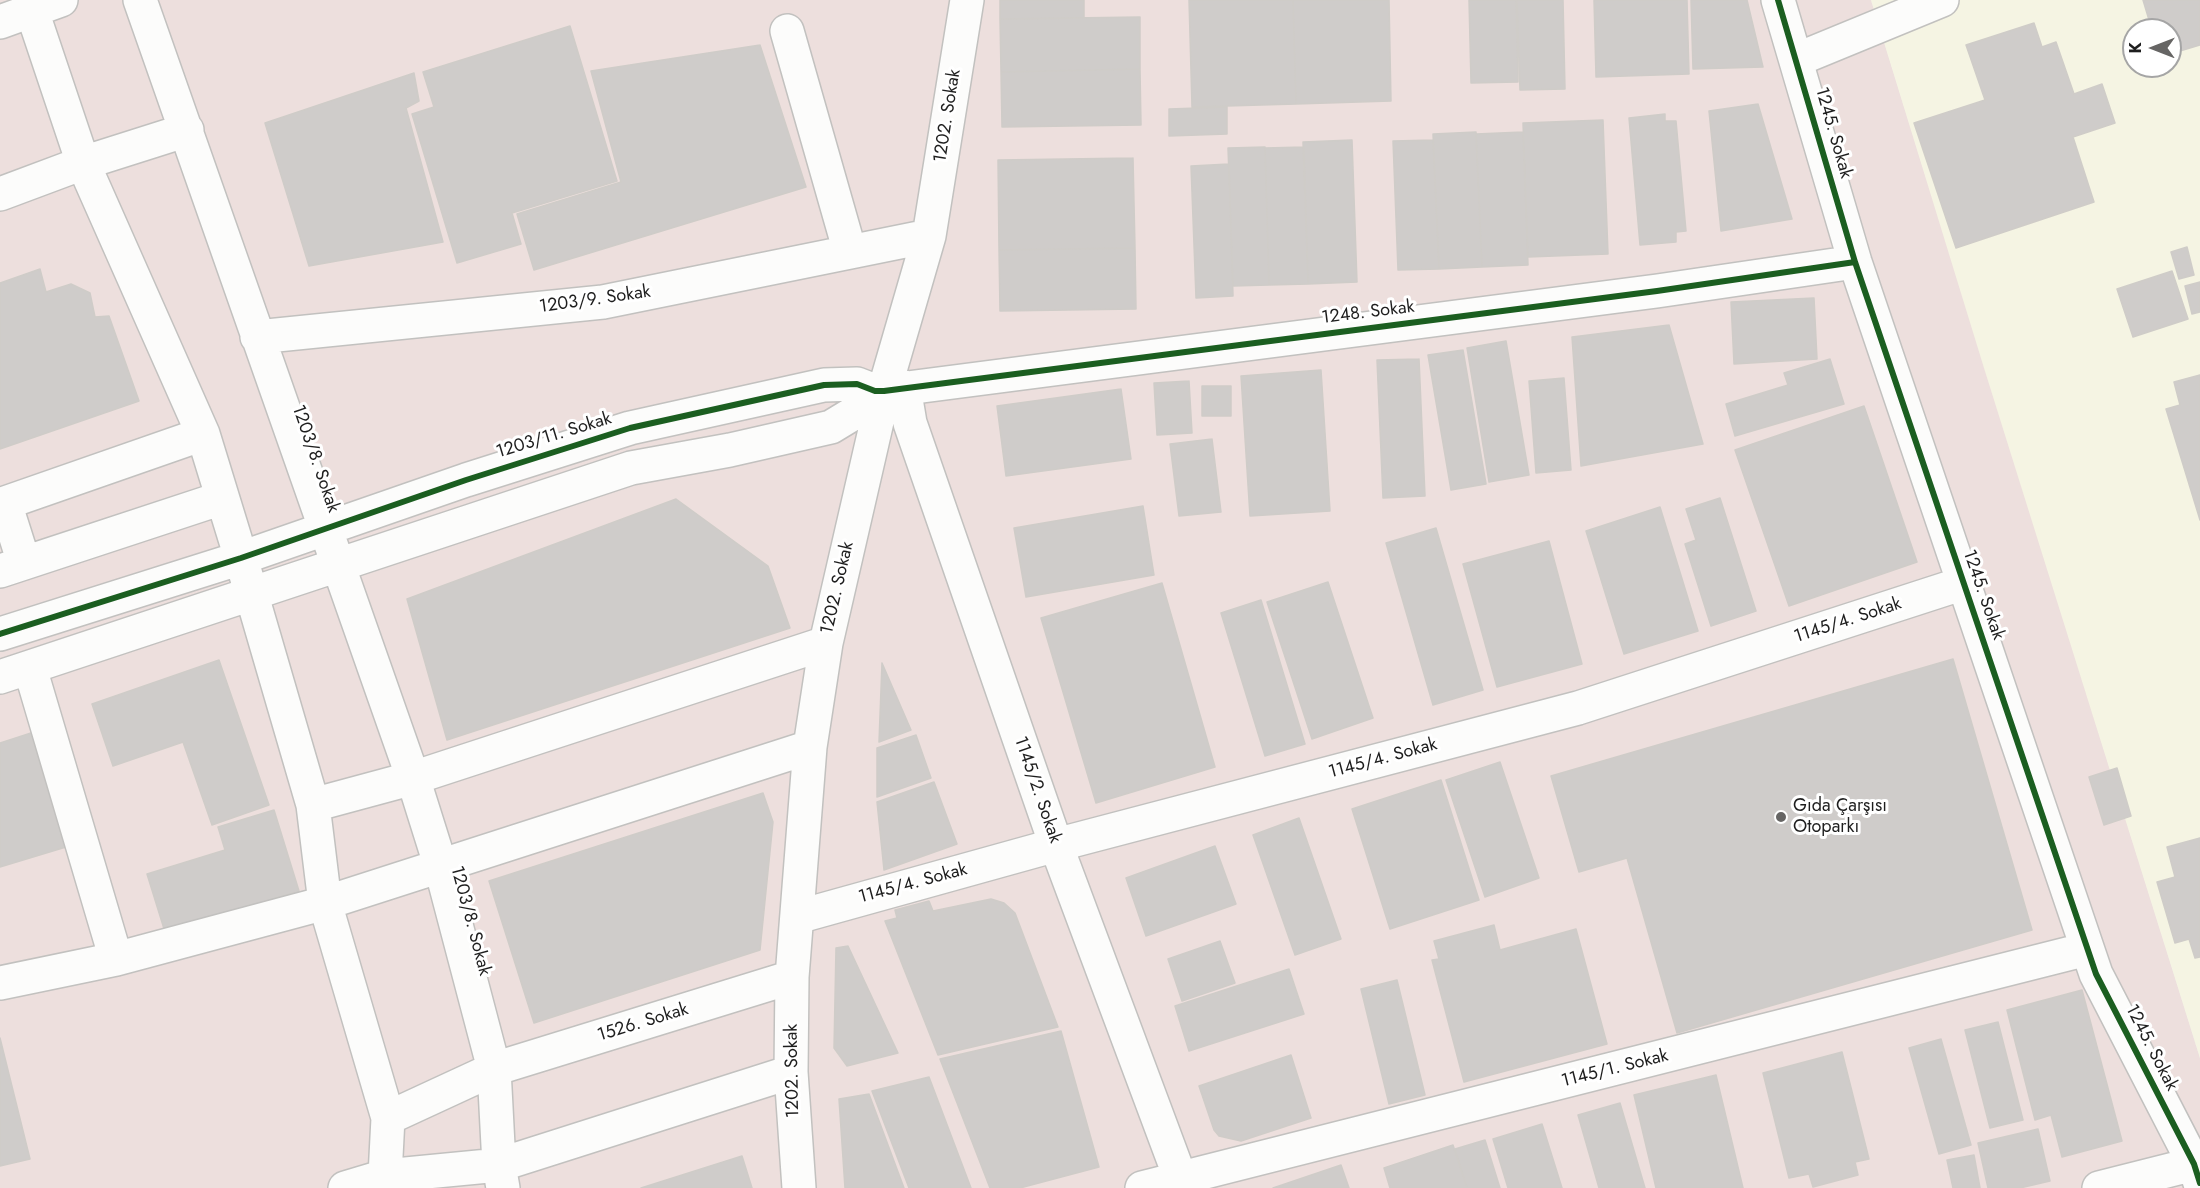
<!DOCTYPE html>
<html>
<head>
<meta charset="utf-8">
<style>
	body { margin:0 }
	#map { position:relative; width:2200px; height:1188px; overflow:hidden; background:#eceae7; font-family:Jost,sans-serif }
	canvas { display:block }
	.north { position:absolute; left:2122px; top:18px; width:60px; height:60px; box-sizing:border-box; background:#fff; border:2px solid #a5a5a5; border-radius:50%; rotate:270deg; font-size:16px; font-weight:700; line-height:24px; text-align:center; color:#1e1e1e }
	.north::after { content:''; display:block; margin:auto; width:21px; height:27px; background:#666564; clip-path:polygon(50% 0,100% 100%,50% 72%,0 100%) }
</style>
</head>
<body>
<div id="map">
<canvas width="2200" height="1188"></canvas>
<div class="north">K</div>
</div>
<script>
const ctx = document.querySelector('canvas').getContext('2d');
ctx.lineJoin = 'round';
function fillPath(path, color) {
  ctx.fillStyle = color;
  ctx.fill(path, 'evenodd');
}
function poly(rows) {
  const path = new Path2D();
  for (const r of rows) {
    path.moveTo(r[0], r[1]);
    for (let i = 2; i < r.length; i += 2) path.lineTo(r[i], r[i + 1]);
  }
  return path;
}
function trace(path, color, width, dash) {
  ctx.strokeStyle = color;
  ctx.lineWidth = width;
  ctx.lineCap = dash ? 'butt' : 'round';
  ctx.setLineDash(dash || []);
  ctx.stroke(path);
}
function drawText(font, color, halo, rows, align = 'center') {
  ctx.font = font + ' Jost,sans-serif';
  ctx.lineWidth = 6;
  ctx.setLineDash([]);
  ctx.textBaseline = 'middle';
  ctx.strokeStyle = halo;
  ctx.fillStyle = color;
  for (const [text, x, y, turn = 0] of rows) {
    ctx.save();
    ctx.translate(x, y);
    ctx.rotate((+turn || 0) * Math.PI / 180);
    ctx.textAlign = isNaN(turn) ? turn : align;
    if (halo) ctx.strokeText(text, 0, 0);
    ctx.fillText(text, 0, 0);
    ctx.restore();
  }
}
fillPath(poly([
	[0,0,1871,0,2200,1058,2200,1188,0,1188]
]), '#eddfdd');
fillPath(poly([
	[1871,0,2200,0,2200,1058,1984,368],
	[2134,30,2170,30,2170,66,2134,66]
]), '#f5f4e3');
const building = poly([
	[1000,0,1084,0,1084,18,1000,19,1000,0],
	[1189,0,1293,0,1296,104,1192,107,1189,0],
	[1293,0,1389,0,1391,101,1296,104,1293,0],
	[1469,0,1516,0,1518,82,1471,83,1469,0],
	[1517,0,1563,0,1565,89,1520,90,1517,0],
	[1594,0,1687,0,1689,74,1596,77,1594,0],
	[1691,0,1747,0,1763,67,1693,69,1691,0],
	[2143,0,2200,0,2200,45,2170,54,2170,30,2152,30,2143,0],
	[1140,17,1140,69,1001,72,1000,19,1140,17],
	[2034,23,2042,47,2056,42,2074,94,2102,84,2115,123,2073,137,2094,202,1956,248,1914,123,1985,100,1966,45,2034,23],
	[570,26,617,181,512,213,521,244,457,263,412,114,434,107,423,72,570,26],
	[760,45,806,187,534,270,517,214,621,182,591,71,760,45],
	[1140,69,1141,125,1002,127,1001,72,1140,69],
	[414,73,419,101,406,108,443,242,309,266,265,123,414,73],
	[1758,104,1792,219,1721,231,1709,111,1758,104],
	[1227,107,1227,134,1169,136,1169,109,1227,107],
	[1665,114,1665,121,1676,121,1686,231,1676,232,1676,242,1640,245,1629,118,1665,114],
	[1603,120,1608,254,1528,257,1523,123,1603,120],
	[1476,132,1482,267,1439,269,1433,134,1476,132],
	[1523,132,1528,265,1482,267,1476,134,1523,132],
	[1352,140,1357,282,1308,284,1303,142,1352,140],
	[1433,140,1439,269,1398,270,1393,141,1433,140],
	[1265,147,1269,285,1233,286,1228,148,1265,147],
	[1304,147,1308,284,1269,285,1265,148,1304,147],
	[1133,158,1135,248,999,250,998,160,1133,158],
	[1229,164,1233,296,1196,298,1191,166,1229,164],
	[2187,247,2194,275,2179,279,2171,252,2187,247],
	[1135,248,1136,309,1000,311,999,250,1135,248],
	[40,269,46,292,71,284,90,293,95,317,109,316,139,401,0,449,0,283,40,269],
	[2172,271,2188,319,2133,337,2117,289,2172,271],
	[2200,282,2200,312,2192,314,2185,286,2200,282],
	[1814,298,1817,359,1734,364,1731,302,1814,298],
	[1669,325,1703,444,1581,466,1572,337,1669,325],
	[1506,341,1529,475,1489,482,1467,348,1506,341],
	[1463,350,1486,484,1451,490,1428,355,1463,350],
	[1419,359,1425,496,1383,498,1377,360,1419,359],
	[1830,359,1844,404,1735,436,1726,404,1788,385,1784,373,1830,359],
	[1321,370,1330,511,1250,516,1241,376,1321,370],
	[2200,375,2200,520,2166,409,2180,405,2174,382,2200,375],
	[1564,378,1571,470,1536,473,1529,381,1564,378],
	[1189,381,1192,433,1157,435,1154,383,1189,381],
	[1202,386,1231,386,1231,416,1202,416,1202,386],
	[1121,389,1131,459,1006,476,997,406,1121,389],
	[1864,406,1917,562,1789,606,1735,450,1864,406],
	[1212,439,1221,512,1179,516,1170,444,1212,439],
	[1720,498,1756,611,1711,626,1685,544,1696,540,1686,509,1720,498],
	[676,499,768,566,790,628,447,740,407,599,676,499],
	[1143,506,1154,575,1026,597,1014,528,1143,506],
	[1660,507,1698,631,1624,654,1586,531,1660,507],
	[1436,528,1483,690,1433,705,1386,543,1436,528],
	[1549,541,1582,664,1497,687,1463,564,1549,541],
	[1328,582,1373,718,1312,739,1267,602,1328,582],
	[1162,583,1215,767,1096,803,1041,618,1162,583],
	[1261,600,1305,744,1265,756,1221,613,1261,600],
	[1953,659,2032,930,1677,1033,1627,858,1579,872,1551,776,1953,659],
	[219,660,269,805,212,825,183,742,113,766,92,704,219,660],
	[882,663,911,730,879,742,882,663],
	[31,733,66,847,0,867,0,743,31,733],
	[916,735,931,778,877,797,877,748,916,735],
	[1500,762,1539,878,1485,897,1446,780,1500,762],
	[2117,768,2131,816,2104,825,2089,777,2117,768],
	[1441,780,1479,900,1390,929,1352,809,1441,780],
	[934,782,957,844,884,870,877,802,934,782],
	[763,793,773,822,760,950,534,1023,489,881,763,793],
	[274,810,299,891,165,932,147,874,225,850,218,827,274,810],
	[1299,818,1341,939,1295,955,1253,835,1299,818],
	[2200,838,2200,957,2195,958,2189,939,2175,943,2157,882,2175,877,2167,847,2200,838],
	[1215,846,1236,904,1146,936,1126,878,1215,846],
	[991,899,1004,903,1015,913,1058,1027,938,1055,885,921,897,918,895,910,929,901,933,911,991,899],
	[1494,925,1500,950,1576,929,1607,1044,1464,1082,1432,960,1439,959,1434,941,1494,925],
	[1220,941,1235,983,1182,1001,1168,959,1220,941],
	[848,946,898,1053,847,1066,834,1048,836,948,848,946],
	[1289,969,1304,1014,1189,1051,1175,1006,1289,969],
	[1397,980,1425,1095,1389,1104,1361,989,1397,980],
	[2082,990,2122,1141,2062,1157,2051,1115,2035,1120,2007,1010,2082,990],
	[1998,1022,2023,1120,1990,1128,1965,1030,1998,1022],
	[1061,1031,1099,1167,1020,1188,990,1188,940,1059,1061,1031],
	[0,1038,30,1159,0,1166,0,1038],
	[1941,1039,1971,1145,1939,1154,1909,1048,1941,1039],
	[1842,1052,1869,1159,1855,1162,1858,1175,1813,1187,1809,1174,1789,1178,1763,1073,1842,1052],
	[1291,1055,1311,1118,1241,1141,1219,1136,1214,1130,1199,1086,1291,1055],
	[1716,1075,1743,1188,1656,1188,1634,1095,1716,1075],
	[929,1077,971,1188,909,1188,872,1091,929,1077],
	[869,1094,904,1188,845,1188,839,1099,869,1094],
	[1620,1103,1645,1188,1599,1188,1578,1115,1620,1103],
	[1542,1124,1562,1188,1508,1188,1493,1139,1542,1124],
	[2038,1129,2050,1181,2020,1188,1988,1188,1978,1143,2038,1129],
	[1485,1140,1500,1188,1467,1188,1455,1149,1485,1140],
	[1453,1145,1467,1188,1390,1188,1384,1168,1453,1145],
	[1974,1155,1980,1188,1953,1188,1947,1160,1974,1155],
	[742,1156,752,1188,641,1188,742,1156],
	[1341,1165,1349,1188,1273,1188,1341,1165]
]);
fillPath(building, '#cfccca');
trace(building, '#cfccc8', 1.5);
const minor = poly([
	[140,0,413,778,440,864,494,1069,499,1165,503,1188],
	[1778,0,1855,262,2096,974,2194,1164,2200,1183],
	[32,11,83,163,203,434,241,558,313,805,325,903,388,1118,385,1176,388,1188],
	[0,22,61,0],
	[787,31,850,252],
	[1796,60,1942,0],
	[0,194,83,163,187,130],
	[257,337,603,302,929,236],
	[904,387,910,423,1056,845,1184,1188],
	[24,563,5,503,203,434],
	[0,571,222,498],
	[0,634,241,558,466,480,630,428,824,385,857,384,875,391,884,391,1657,291,1855,262],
	[30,668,116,959],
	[0,677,631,468,730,450,831,427,859,410,875,391],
	[313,805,413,778,826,643],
	[797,917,1056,845,1578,708,1964,583],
	[0,983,116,959,325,903,810,747],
	[388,1118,494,1069,792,977],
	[345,1188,385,1176,499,1165,791,1072],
	[799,1188,791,1072,792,977,810,747,826,643,884,391,929,236,967,0],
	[1142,1188,2087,949],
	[2099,1188,2194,1164]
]);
trace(minor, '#c2c1bf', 36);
trace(minor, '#fcfcfb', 33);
trace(poly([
	[1778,0,1855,262,2096,974,2194,1164,2200,1183],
	[0,634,241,558,466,480,630,428,824,385,857,384,875,391,884,391,1657,291,1855,262]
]), '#1b5e20', 6);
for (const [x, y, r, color] of [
	[1781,817,6,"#666564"]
]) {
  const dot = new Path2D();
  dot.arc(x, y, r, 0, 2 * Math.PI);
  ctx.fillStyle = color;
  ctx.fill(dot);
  trace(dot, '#fff', 2);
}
drawText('18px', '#1e1e1e', '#fff', [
	["1202. Sokak",948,116,-81],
	["1245. Sokak",1833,133,74],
	["1203/9. Sokak",595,300,-8],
	["1248. Sokak",1368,313,-7],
	["1203/11. Sokak",554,436,-17],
	["1203/8. Sokak",315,459,71],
	["1202. Sokak",838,588,-77],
	["1245. Sokak",1983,595,71],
	["1145/4. Sokak",1848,621,-18],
	["1145/4. Sokak",1383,759,-15],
	["1145/2. Sokak",1037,790,71],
	["1145/4. Sokak",913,884,-15],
	["1203/8. Sokak",470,921,75],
	["1526. Sokak",643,1023,-17],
	["1245. Sokak",2151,1048,63],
	["1145/1. Sokak",1615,1069,-14],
	["1202. Sokak",793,1071,-91]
]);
drawText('18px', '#1e1e1e', '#fff', [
	["Gıda Çarşısı",1793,807],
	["Otoparkı",1793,828]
], 'left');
</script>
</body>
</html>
